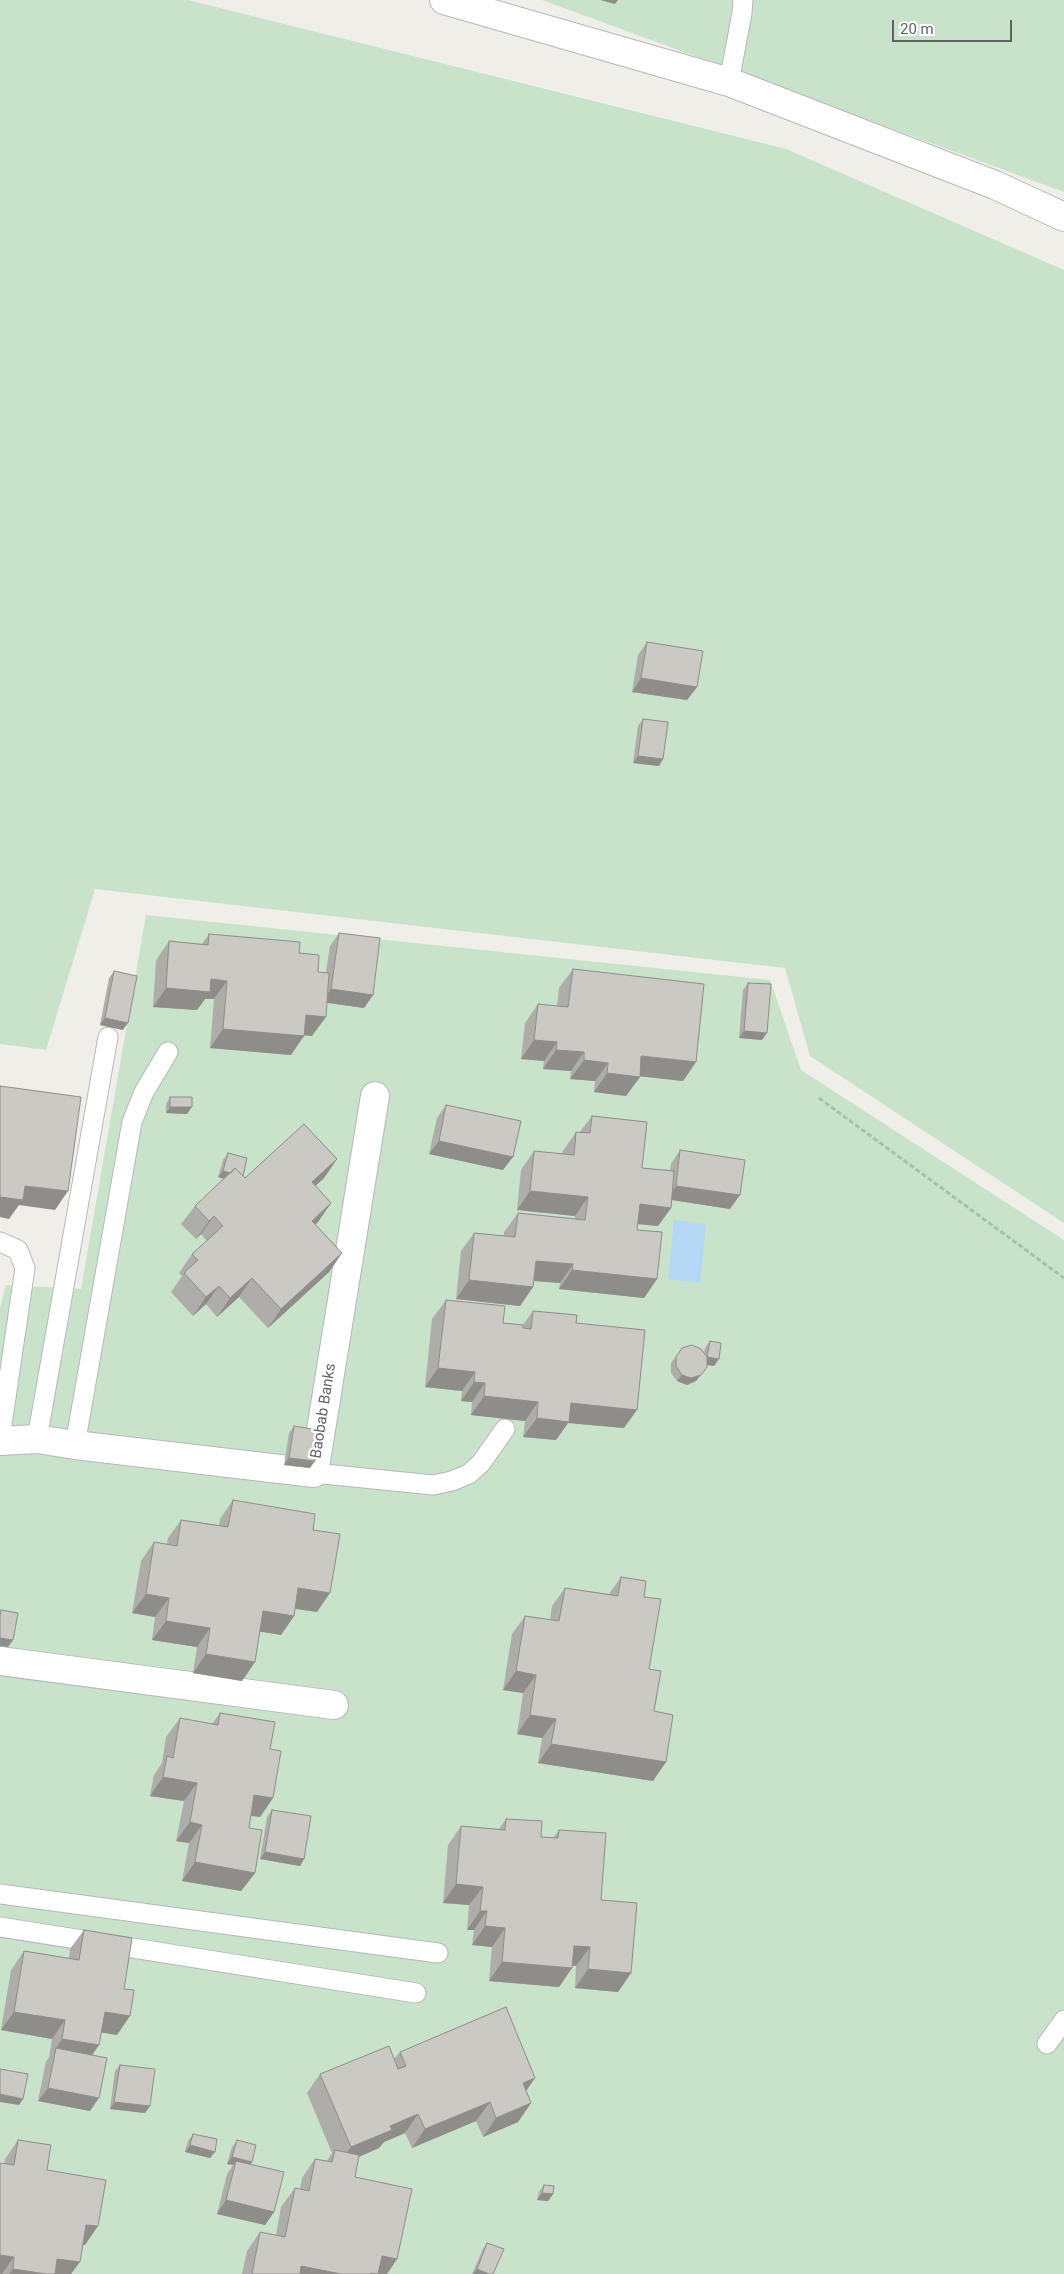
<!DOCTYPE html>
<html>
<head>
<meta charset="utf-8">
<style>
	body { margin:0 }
	#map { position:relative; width:1064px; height:2274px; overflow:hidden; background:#efeee8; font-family:Roboto,sans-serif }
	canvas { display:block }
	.scale { position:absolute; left:892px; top:20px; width:120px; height:22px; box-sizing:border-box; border:2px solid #606266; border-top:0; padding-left:6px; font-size:15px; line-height:18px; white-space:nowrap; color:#606266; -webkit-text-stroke:4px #fff; paint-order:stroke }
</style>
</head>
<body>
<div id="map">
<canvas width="1064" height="2274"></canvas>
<div class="scale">20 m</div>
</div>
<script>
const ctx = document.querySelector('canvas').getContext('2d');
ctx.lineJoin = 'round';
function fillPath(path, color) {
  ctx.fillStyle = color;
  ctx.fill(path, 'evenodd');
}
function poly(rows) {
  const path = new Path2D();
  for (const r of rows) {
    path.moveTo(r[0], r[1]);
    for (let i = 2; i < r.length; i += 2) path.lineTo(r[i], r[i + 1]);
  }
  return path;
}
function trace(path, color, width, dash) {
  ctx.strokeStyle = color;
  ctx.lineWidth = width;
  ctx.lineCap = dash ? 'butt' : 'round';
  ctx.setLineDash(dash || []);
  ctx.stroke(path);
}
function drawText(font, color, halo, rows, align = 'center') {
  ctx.font = font + ' Roboto,sans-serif';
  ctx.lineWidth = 4.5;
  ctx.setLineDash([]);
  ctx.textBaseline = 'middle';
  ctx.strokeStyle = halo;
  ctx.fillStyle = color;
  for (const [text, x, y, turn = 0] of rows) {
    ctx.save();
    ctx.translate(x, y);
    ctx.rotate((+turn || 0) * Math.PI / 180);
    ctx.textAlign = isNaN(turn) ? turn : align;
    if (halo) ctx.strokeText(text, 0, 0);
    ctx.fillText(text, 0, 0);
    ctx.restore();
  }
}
fillPath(poly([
	[0,0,188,0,786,149,1064,270,1064,1223,810,1056,785,968,95,889,46,1050,0,1044],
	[542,0,1064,0,1064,192,594,19],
	[146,915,770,980,801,1070,1064,1240,1064,2274,0,2274,0,1308,6,1285,81,1289]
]), '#c8e3c9');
fillPath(poly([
	[674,1220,706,1224,700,1283,668,1279]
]), '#b3d7f4');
const service = poly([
	[729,82,742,13,743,0],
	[0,1242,18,1250,25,1268,0,1438],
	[37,1439,108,1037],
	[75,1445,132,1122,144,1092,168,1052],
	[314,1473,433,1485,452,1481,469,1474,481,1463,505,1429],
	[0,1894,438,1953],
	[0,1927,416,1993],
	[1047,2044,1064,2020]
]);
const minor = poly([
	[444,0,729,82,995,185,1064,217],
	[0,1441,37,1439,75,1445,314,1473,375,1096],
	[0,1661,334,1705]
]);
trace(service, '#b5b7bb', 21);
trace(minor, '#b5b7bb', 30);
trace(poly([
	[819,1098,1064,1278]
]), '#a2c3ad', 3, [5, 2.5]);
trace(service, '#fff', 19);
trace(minor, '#fff', 28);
fillPath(poly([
	[647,642,697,687,687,700,632,692,638,655],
	[643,719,659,766,633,763,638,726],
	[339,933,373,995,364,1008,327,1003,312,1036,304,1035,291,1055,210,1048,214,999,205,999,197,1010,153,1007,156,960,169,941,202,944,209,934,299,953,318,972,326,972,330,946],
	[573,969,696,1062,683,1081,640,1076,626,1096,594,1092,595,1081,570,1079,571,1071,543,1069,544,1061,521,1059,525,1023,538,1004,557,1006,559,988],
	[114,971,123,1030,100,1025,109,978],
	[748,983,762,1040,739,1038,743,990],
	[170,1097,187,1114,166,1113,166,1104],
	[446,1105,503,1170,429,1154,437,1118],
	[592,1116,642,1168,670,1170,671,1164,680,1150,730,1209,671,1200,671,1208,658,1226,637,1224,637,1230,657,1279,644,1298,559,1289,560,1283,534,1281,533,1287,520,1306,456,1299,461,1251,474,1233,504,1236,504,1232,518,1213,574,1219,575,1216,517,1210,521,1170,534,1151,562,1154,563,1151,576,1132,580,1132],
	[228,1153,245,1178,337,1159,324,1178,315,1186,331,1203,318,1222,315,1225,342,1253,329,1272,268,1328,239,1297,217,1317,206,1304,193,1316,171,1292,182,1276,179,1273,192,1254,207,1241,201,1234,196,1239,181,1224,195,1206,224,1179,218,1177,223,1160],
	[446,1300,503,1323,523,1325,533,1311,576,1323,624,1428,568,1423,556,1440,523,1437,525,1421,471,1415,472,1402,461,1401,462,1391,425,1387,432,1319],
	[710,1341,714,1366,707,1365,707,1367,696,1381,687,1385,677,1381,671,1373,671,1363,682,1348,704,1353,705,1348],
	[294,1426,310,1468,284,1465,289,1433],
	[233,1500,313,1530,317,1612,295,1609,294,1616,281,1635,260,1631,255,1662,242,1681,193,1673,197,1647,152,1640,155,1617,132,1613,141,1561,154,1542,167,1544,168,1538,181,1520,219,1525,220,1519],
	[621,1577,644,1597,649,1669,654,1711,653,1781,538,1763,542,1738,517,1734,523,1693,503,1690,512,1634,525,1616,550,1620,552,1606,565,1588,609,1594],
	[220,1713,270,1749,273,1798,260,1817,251,1816,249,1828,255,1873,241,1891,182,1881,189,1843,176,1841,184,1801,150,1796,154,1775,162,1763,166,1737,180,1718,212,1724],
	[272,1810,304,1859,300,1866,260,1859,267,1817],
	[506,1819,541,1837,553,1838,559,1830,601,1900,631,1973,618,1992,575,1988,576,1966,573,1965,572,1968,559,1987,489,1981,492,1947,472,1945,474,1930,467,1930,469,1905,443,1903,448,1845,461,1826,499,1829],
	[84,1930,117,2035,101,2032,92,2055,90,2111,38,2101,46,2061,49,2058,52,2039,1,2030,11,1970,24,1951,69,1958,70,1949],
	[400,2052,526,2091,531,2103,518,2122,483,2137,476,2121,412,2148,405,2133,384,2142,379,2148,359,2157,355,2177,397,2259,387,2274,242,2274,247,2251,260,2232,276,2235,281,2207,295,2188,300,2189,302,2178,315,2159,327,2161,332,2153,307,2093,320,2074,394,2059],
	[120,2065,145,2113,110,2109,115,2071],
	[193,2134,215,2152,210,2158,185,2152,188,2141],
	[18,2140,47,2170,85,2245,82,2245,71,2274,0,2274,4,2164,5,2159],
	[237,2140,251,2164,274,2212,265,2225,217,2214,227,2174,233,2165,227,2164,232,2147],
	[544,2185,553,2194,548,2201,537,2200,539,2192],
	[487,2243,493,2274,472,2274,483,2249]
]), '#afada9');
fillPath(poly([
	[600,0,618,0,615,4],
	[641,678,697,687,687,700,632,692],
	[638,756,663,759,659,766,633,763],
	[211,979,227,981,214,999,205,999,197,1010,153,1007,166,988],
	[331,989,373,995,364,1008,322,1002],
	[306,1015,326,1017,312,1036,293,1034],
	[105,1018,128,1023,123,1030,100,1025],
	[223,1029,304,1036,291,1055,210,1048],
	[744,1031,767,1033,762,1040,739,1038],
	[534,1040,557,1042,544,1061,521,1059],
	[556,1050,584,1052,571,1071,543,1069],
	[641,1056,696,1062,683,1081,628,1075],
	[584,1060,608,1063,595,1081,570,1079],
	[607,1073,640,1077,626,1096,594,1092],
	[170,1107,192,1107,187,1114,166,1113],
	[439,1141,513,1157,503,1170,429,1154],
	[337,1159,324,1178,299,1201,312,1182],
	[223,1171,243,1176,238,1183,218,1177],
	[25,1186,68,1191,55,1210,19,1205,9,1219,0,1217,0,1197],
	[676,1186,740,1195,730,1209,666,1199],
	[530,1191,588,1197,575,1216,517,1210],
	[331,1203,318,1222,299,1240,312,1221],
	[640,1204,671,1208,658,1226,627,1223],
	[214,1216,201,1234,196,1239,209,1221],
	[342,1253,329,1272,268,1328,281,1309],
	[536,1261,573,1264,560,1283,523,1280],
	[572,1270,657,1279,644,1298,559,1289],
	[252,1278,239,1297,217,1317,230,1298],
	[469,1280,533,1287,520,1306,456,1299],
	[219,1286,206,1304,193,1316,206,1297],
	[707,1357,719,1359,714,1366,702,1364],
	[707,1367,696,1381,687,1385,677,1381,682,1375],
	[438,1368,475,1372,462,1391,425,1387],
	[474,1382,485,1383,472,1402,461,1401],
	[484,1396,538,1402,525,1421,471,1415],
	[571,1403,637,1410,624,1428,568,1423,556,1440,523,1437,537,1418],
	[289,1458,315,1461,310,1468,284,1465],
	[298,1588,330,1593,317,1612,285,1607],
	[146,1594,169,1598,155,1617,132,1613],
	[263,1611,294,1616,281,1635,250,1630],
	[166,1621,210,1628,197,1647,152,1640],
	[0,1638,13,1640,8,1647,0,1646],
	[206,1654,255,1662,242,1681,193,1673],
	[516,1671,536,1675,523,1693,503,1690],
	[530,1715,556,1719,542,1738,517,1734],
	[551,1744,666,1762,653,1781,538,1763],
	[163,1777,197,1783,184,1801,150,1796],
	[254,1795,273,1798,260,1817,241,1814],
	[190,1822,202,1825,189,1843,176,1841],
	[265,1852,304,1859,300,1866,260,1859],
	[195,1862,255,1873,241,1891,182,1881],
	[456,1884,483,1887,469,1905,443,1903],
	[480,1911,487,1911,474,1930,467,1930],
	[485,1926,505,1928,492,1947,472,1945],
	[574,1946,590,1947,576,1966,561,1965],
	[502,1962,572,1968,559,1987,489,1981],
	[588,1969,631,1973,618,1992,575,1988],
	[14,2012,65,2020,52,2039,1,2030],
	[105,2012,130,2016,117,2035,92,2031],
	[62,2039,99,2045,86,2064,56,2048],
	[535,2078,522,2097,523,2083],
	[48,2088,99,2098,90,2111,38,2101],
	[0,2094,23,2099,19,2105,0,2102],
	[114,2102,150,2106,145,2113,110,2109],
	[490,2102,476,2121,412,2148,425,2129],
	[531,2103,518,2122,483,2137,496,2118],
	[418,2114,405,2133,384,2142,379,2148,337,2166,351,2147,390,2126],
	[190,2145,215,2152,210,2158,185,2152],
	[232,2157,252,2162,247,2169,236,2161,233,2165,227,2164],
	[542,2193,553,2194,548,2201,537,2200],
	[226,2200,274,2212,265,2225,217,2214],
	[86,2225,98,2226,85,2245,72,2244],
	[0,2255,14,2257,2,2274,0,2274],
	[382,2256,397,2259,387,2274,370,2274],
	[57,2259,80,2262,71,2274,46,2274],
	[301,2266,341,2274,296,2274],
	[13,2269,46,2274,9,2274],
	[477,2269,489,2274,473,2274]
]), '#8e8d89');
const building = poly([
	[647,642,703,651,697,687,641,678,647,642],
	[643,719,668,722,663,759,638,756,643,719],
	[339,933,380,938,373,995,331,989,339,933],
	[209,934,300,942,299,953,319,955,318,972,329,973,326,1017,306,1015,304,1036,223,1029,227,981,211,979,210,992,166,988,169,941,208,945,209,934],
	[573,969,704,984,696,1062,641,1056,640,1077,607,1073,608,1063,584,1060,584,1052,556,1050,557,1042,534,1040,538,1004,568,1007,573,969],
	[114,971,137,976,128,1023,105,1018,114,971],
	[748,983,771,984,767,1033,744,1031,748,983],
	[0,1086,81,1097,68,1191,25,1186,23,1200,0,1197,0,1086],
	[170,1097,192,1097,192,1107,170,1107,170,1097],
	[446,1105,521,1121,513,1157,439,1141,446,1105],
	[592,1116,647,1122,642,1168,674,1171,671,1208,640,1204,637,1230,662,1232,657,1279,572,1270,573,1264,536,1261,533,1287,469,1280,474,1233,515,1237,518,1213,585,1220,588,1197,530,1191,534,1151,574,1155,576,1132,590,1133,592,1116],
	[304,1124,337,1159,312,1182,331,1203,312,1221,342,1253,281,1309,252,1278,230,1298,219,1286,206,1297,184,1273,198,1260,192,1254,223,1226,214,1216,209,1221,195,1206,235,1168,245,1178,304,1124],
	[680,1150,745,1160,740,1195,676,1186,680,1150],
	[228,1153,247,1158,243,1176,235,1168,231,1173,223,1171,228,1153],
	[446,1300,505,1306,503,1323,523,1325,523,1328,531,1329,533,1311,577,1315,576,1323,645,1330,637,1410,571,1403,569,1422,537,1418,538,1402,484,1396,485,1383,474,1382,475,1372,438,1368,446,1300],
	[710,1341,721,1343,719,1359,707,1357,707,1367,701,1375,691,1378,682,1375,676,1366,676,1357,682,1348,692,1345,701,1349,707,1357,710,1341],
	[294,1426,318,1430,315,1461,289,1458,294,1426],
	[233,1500,315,1514,313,1530,340,1534,330,1593,298,1588,294,1616,263,1611,255,1662,206,1654,210,1628,166,1621,169,1598,146,1594,154,1542,177,1546,181,1520,228,1527,233,1500],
	[621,1577,646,1581,644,1597,661,1599,649,1669,661,1671,654,1711,673,1715,666,1762,551,1744,556,1719,530,1715,536,1675,516,1671,525,1616,559,1621,565,1588,618,1596,621,1577],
	[1,1610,18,1613,13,1640,0,1638,0,1616,1,1610],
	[220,1713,275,1722,270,1749,281,1751,273,1798,254,1795,249,1828,262,1830,255,1873,195,1862,202,1825,190,1822,197,1783,163,1777,167,1756,173,1758,180,1718,218,1725,220,1713],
	[272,1810,311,1816,304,1859,265,1852,272,1810],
	[506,1819,542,1821,541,1837,558,1838,559,1830,606,1833,601,1900,637,1903,631,1973,588,1969,590,1947,574,1946,572,1968,502,1962,505,1928,485,1926,487,1911,480,1911,483,1887,456,1884,461,1826,505,1830,506,1819],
	[84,1930,132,1938,124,1989,134,1990,130,2016,105,2012,99,2045,62,2039,65,2020,14,2012,24,1951,79,1960,84,1930],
	[506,2007,535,2078,523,2083,531,2103,496,2118,490,2102,425,2129,418,2114,390,2126,392,2130,351,2147,320,2074,389,2046,398,2069,406,2066,400,2052,506,2007],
	[56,2048,107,2058,99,2098,48,2088,56,2048],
	[120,2065,155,2069,150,2106,114,2102,120,2065],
	[0,2069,28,2074,23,2099,0,2094,0,2069],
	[193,2134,217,2139,215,2152,190,2145,193,2134],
	[18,2140,51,2145,47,2170,106,2180,98,2226,86,2225,80,2262,57,2259,55,2274,46,2274,13,2269,14,2257,0,2255,0,2163,14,2165,18,2140],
	[237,2140,256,2145,252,2162,232,2157,237,2140],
	[335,2150,359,2155,355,2177,412,2189,397,2259,382,2256,378,2274,371,2273,371,2274,341,2274,301,2266,300,2274,252,2274,260,2232,285,2237,295,2188,309,2191,315,2159,332,2162,335,2150],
	[236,2161,284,2172,274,2212,226,2200,236,2161],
	[544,2185,554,2186,553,2194,542,2193,544,2185],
	[487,2243,504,2249,493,2274,489,2274,477,2269,487,2243]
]);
fillPath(building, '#cbc9c4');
trace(building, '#8e8d89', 1);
drawText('15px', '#606266', '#fff', [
	["Baobab Banks",324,1411,-81]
]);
</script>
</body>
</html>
